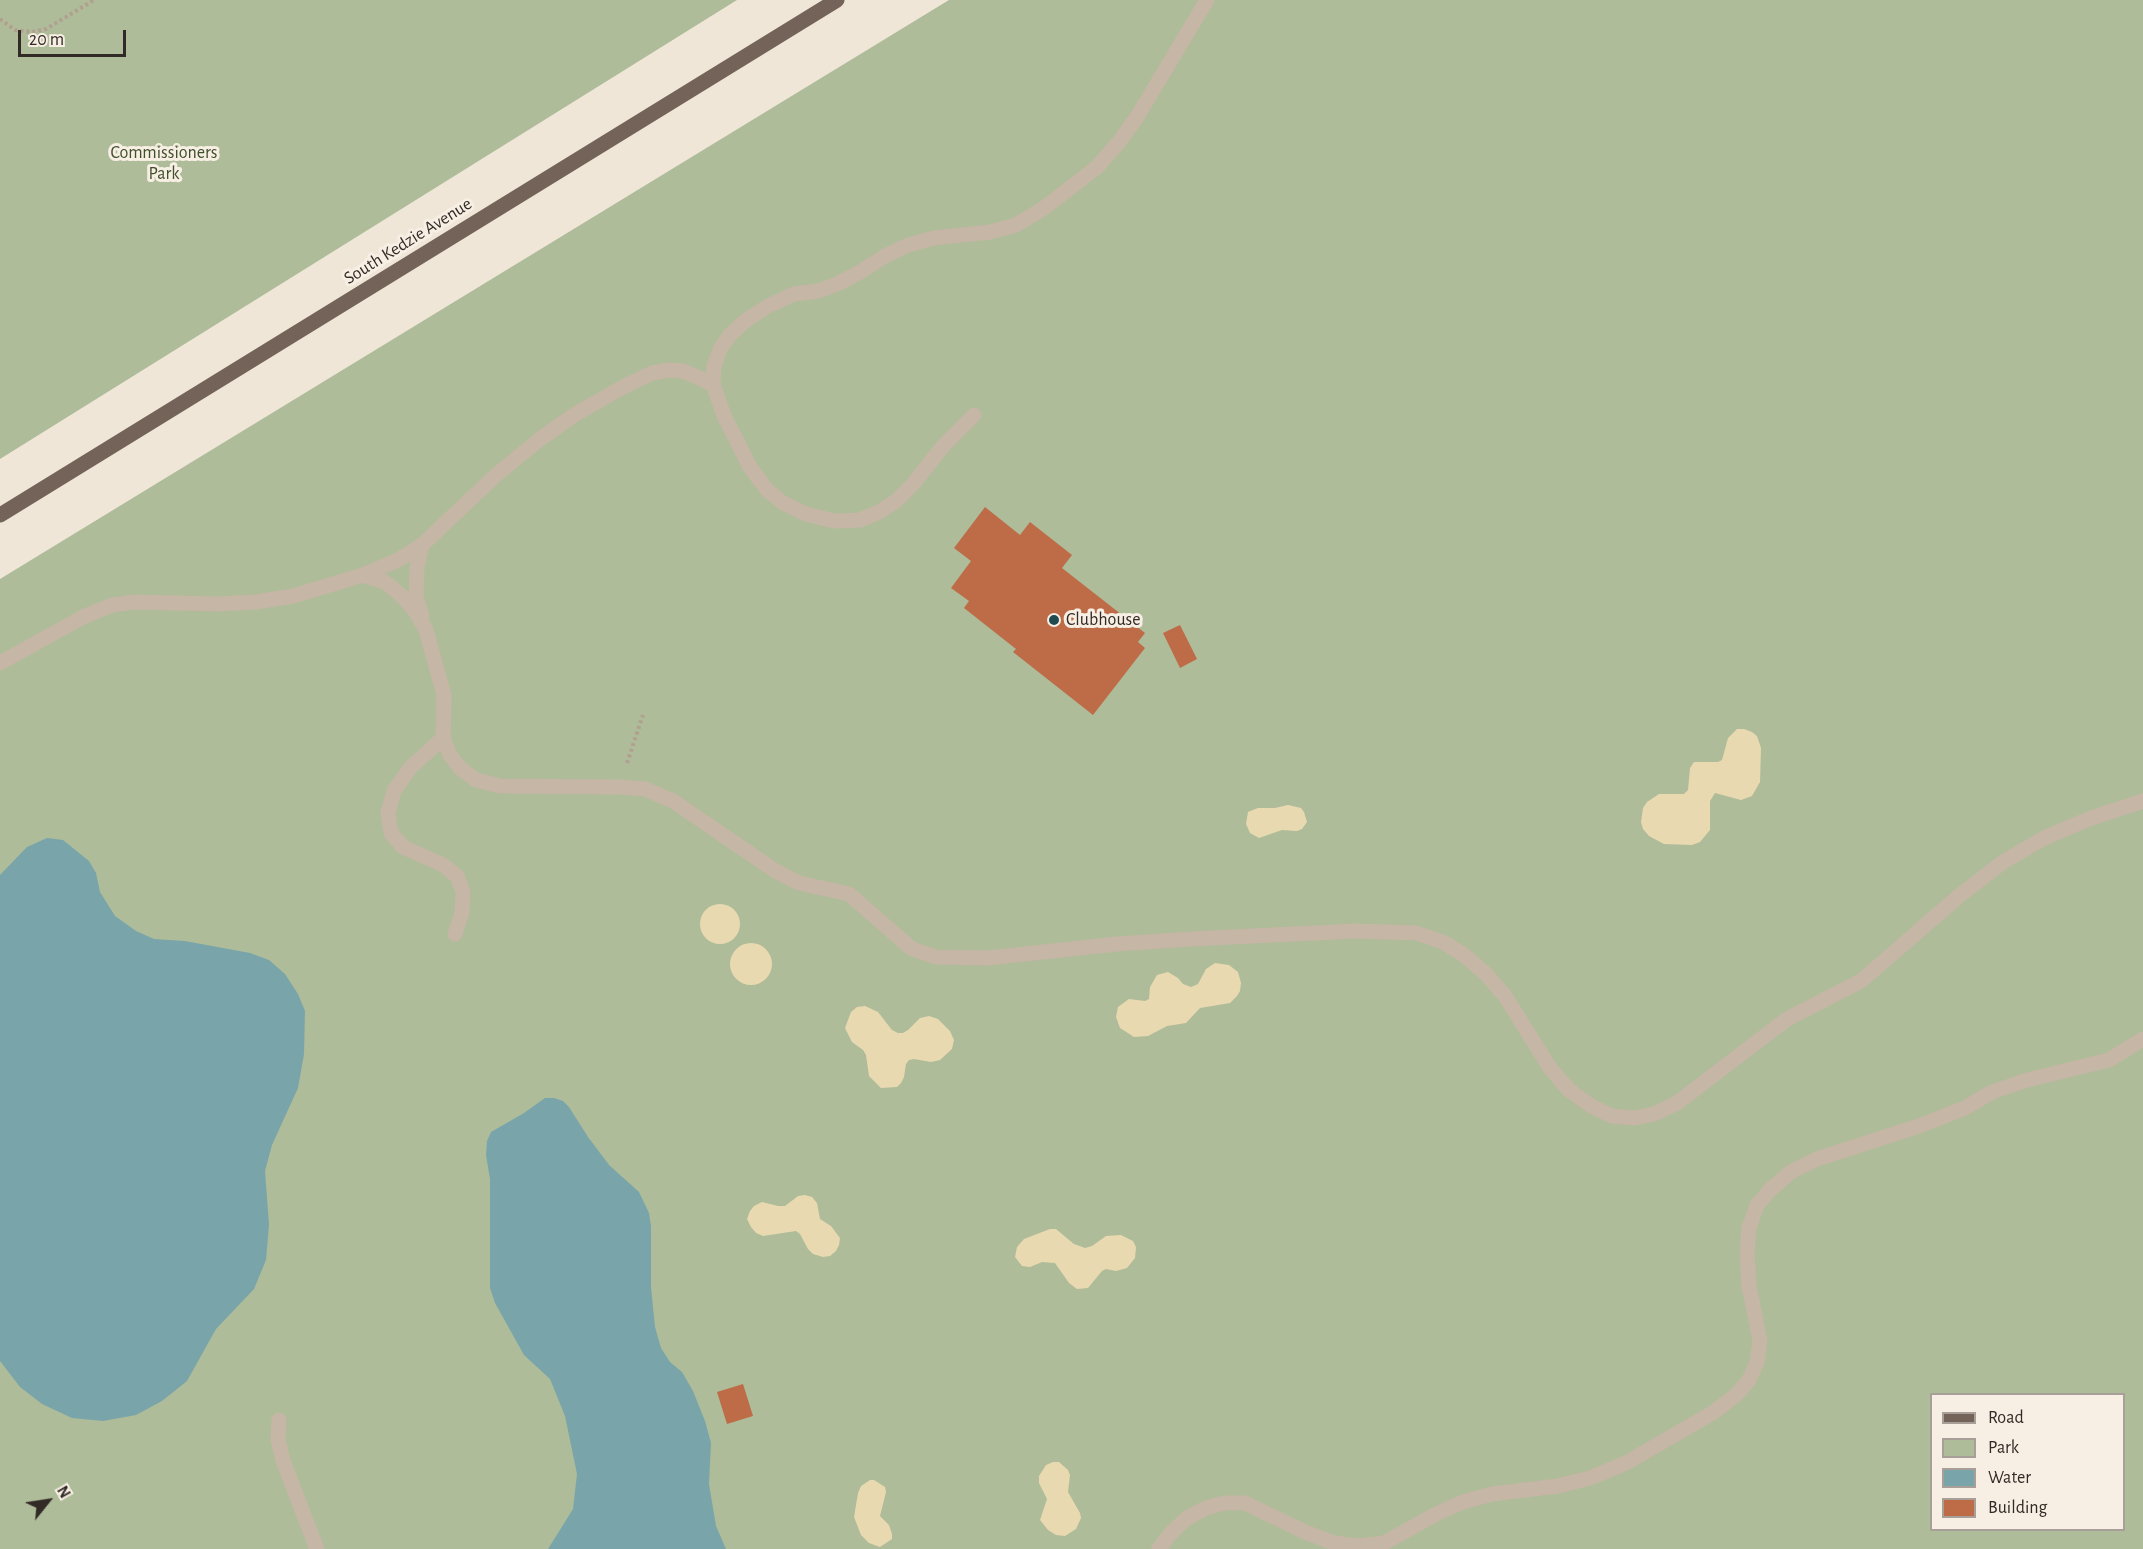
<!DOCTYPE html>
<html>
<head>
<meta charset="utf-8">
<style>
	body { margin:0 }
	#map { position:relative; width:2143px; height:1549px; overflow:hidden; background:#efe6d8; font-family:"Alegreya Sans",sans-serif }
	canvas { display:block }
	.legend { position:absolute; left:1930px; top:1393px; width:195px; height:138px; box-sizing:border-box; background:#f7efe4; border:2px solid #a8a098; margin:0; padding:8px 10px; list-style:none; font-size:18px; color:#322a26 }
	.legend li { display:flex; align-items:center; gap:12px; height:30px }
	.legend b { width:30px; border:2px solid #a8a098 }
	.north { position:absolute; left:18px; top:1471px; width:60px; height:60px; -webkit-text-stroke:4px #f7efe4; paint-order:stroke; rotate:60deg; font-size:16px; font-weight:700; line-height:24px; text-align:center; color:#322a26 }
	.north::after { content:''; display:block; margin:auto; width:21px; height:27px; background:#322a26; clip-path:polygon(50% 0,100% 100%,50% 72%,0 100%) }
	.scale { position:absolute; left:18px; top:30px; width:108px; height:27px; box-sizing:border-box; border:3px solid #322a26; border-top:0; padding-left:8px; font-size:18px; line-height:21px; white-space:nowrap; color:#322a26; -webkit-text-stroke:4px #f7efe4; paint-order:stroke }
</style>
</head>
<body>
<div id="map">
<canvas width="2143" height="1549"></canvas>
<ul class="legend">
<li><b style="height:8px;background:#736358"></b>Road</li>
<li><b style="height:16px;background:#aebc99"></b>Park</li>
<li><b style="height:16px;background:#79a5aa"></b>Water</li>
<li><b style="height:16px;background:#be6c47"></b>Building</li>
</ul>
<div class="north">N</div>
<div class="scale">20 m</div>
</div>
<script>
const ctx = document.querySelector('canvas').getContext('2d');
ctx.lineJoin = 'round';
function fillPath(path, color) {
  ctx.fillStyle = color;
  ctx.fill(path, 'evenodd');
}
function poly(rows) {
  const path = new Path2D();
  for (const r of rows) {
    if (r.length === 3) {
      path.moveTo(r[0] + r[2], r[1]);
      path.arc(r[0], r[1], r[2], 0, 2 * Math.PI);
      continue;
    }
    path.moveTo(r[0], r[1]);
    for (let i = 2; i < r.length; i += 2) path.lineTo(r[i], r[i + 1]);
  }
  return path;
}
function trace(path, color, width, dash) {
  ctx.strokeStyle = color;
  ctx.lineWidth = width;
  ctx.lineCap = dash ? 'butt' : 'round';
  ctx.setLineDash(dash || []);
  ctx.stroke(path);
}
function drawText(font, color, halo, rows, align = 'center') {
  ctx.font = font + ' "Alegreya Sans",sans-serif';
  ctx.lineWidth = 6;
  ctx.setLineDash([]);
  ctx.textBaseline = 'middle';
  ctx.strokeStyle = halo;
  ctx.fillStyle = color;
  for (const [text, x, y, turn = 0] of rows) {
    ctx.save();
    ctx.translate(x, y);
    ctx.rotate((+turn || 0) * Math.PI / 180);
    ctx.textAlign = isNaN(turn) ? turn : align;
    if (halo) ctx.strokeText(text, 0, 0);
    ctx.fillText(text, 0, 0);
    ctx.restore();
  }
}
fillPath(poly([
	[0,0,737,0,0,459],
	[949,0,2143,0,2143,1549,0,1549,0,579],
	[1932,1394,2124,1394,2124,1530,1932,1530]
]), '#aebc99');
fillPath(poly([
	[1737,729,1744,729,1752,732,1757,736,1761,748,1760,782,1752,796,1741,800,1715,793,1710,801,1710,830,1700,842,1692,845,1664,844,1649,836,1643,829,1641,822,1643,808,1647,802,1659,794,1684,794,1688,790,1690,768,1694,762,1718,762,1722,760,1728,738],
	[1288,805,1301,808,1304,812,1307,822,1302,829,1297,831,1282,830,1259,838,1250,833,1246,824,1248,812,1258,808,1275,808],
	[720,924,20],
	[751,964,21],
	[1215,963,1229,965,1238,972,1241,983,1240,991,1237,996,1230,1003,1200,1008,1186,1023,1167,1026,1148,1036,1134,1037,1120,1028,1116,1017,1118,1007,1129,999,1145,1001,1149,999,1150,987,1157,975,1168,972,1178,978,1183,984,1191,987,1198,984,1206,969],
	[865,1006,878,1012,892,1030,898,1033,903,1033,908,1030,920,1018,929,1016,938,1019,950,1031,954,1040,952,1049,940,1060,931,1062,914,1059,909,1060,906,1064,904,1077,901,1083,897,1087,881,1088,869,1076,866,1055,863,1050,852,1042,845,1028,851,1012,857,1007],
	[805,1195,812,1197,817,1203,820,1219,831,1226,840,1238,839,1245,836,1251,830,1256,823,1257,813,1254,808,1249,800,1234,796,1231,763,1236,756,1233,751,1227,747,1219,750,1211,754,1206,762,1202,778,1206,785,1206,798,1196],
	[1050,1229,1056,1229,1074,1244,1085,1248,1092,1246,1106,1236,1121,1235,1133,1241,1136,1247,1135,1258,1127,1268,1116,1271,1106,1269,1102,1271,1088,1288,1077,1289,1069,1283,1055,1263,1042,1262,1030,1267,1022,1266,1015,1257,1017,1247,1024,1239],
	[1053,1462,1059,1462,1068,1470,1070,1475,1068,1492,1080,1513,1081,1518,1076,1529,1065,1536,1056,1535,1048,1530,1040,1520,1047,1499,1039,1483,1039,1476,1046,1465],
	[870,1480,874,1480,885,1487,886,1492,880,1516,889,1525,892,1534,892,1539,880,1547,869,1543,861,1535,854,1517,858,1493,861,1486]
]), '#e9d9b0');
fillPath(poly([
	[47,838,63,840,89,861,96,873,100,892,115,916,136,931,154,939,185,941,250,953,269,960,285,974,298,994,305,1011,304,1054,298,1088,272,1145,265,1171,269,1225,266,1260,254,1289,216,1329,187,1381,162,1401,136,1415,103,1421,72,1418,42,1404,20,1387,0,1361,0,875,27,847],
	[545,1098,554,1098,563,1101,569,1107,588,1137,609,1165,639,1192,649,1213,651,1226,651,1287,655,1327,661,1348,670,1362,682,1372,693,1391,705,1421,711,1443,709,1484,716,1526,726,1549,548,1549,573,1509,577,1474,565,1416,550,1379,524,1355,495,1303,490,1288,490,1179,486,1155,487,1141,491,1132,524,1113]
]), '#79a5aa');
fillPath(poly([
	[985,507,1020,535,1030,522,1072,555,1062,568,1145,633,1138,642,1145,648,1093,715,1013,652,1016,649,964,608,969,601,951,588,971,561,954,548],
	[1180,625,1197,659,1180,668,1163,633],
	[743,1384,753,1416,727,1424,717,1392]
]), '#be6c47');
trace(poly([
	[0,19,15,30,32,32,46,29,94,0],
	[627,763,643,715]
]), '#b1a090', 4, [3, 3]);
trace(poly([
	[974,415,944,445,913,484,896,501,879,512,860,520,834,521,806,514,783,503,767,490,750,467,724,416,713,384,714,366,720,349,730,335,745,321,768,306,794,294,818,291,837,284,860,272,885,256,908,245,934,238,990,232,1016,225,1044,208,1097,167,1118,143,1137,117,1207,0],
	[363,575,385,582,403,597,415,611,426,630,444,695,443,738,450,755,460,768,476,780,500,786,619,787,645,789,673,801,774,870,799,883,849,894,912,949,936,957,988,958,1117,944,1191,939,1355,931,1416,933,1443,942,1464,955,1486,974,1505,996,1550,1068,1569,1090,1591,1106,1612,1116,1634,1118,1654,1114,1677,1103,1787,1019,1861,981,1959,896,2003,862,2044,838,2091,818,2143,801],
	[422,616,416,596,417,567,422,545],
	[0,663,83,617,112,605,135,602,218,604,256,602,293,596,363,575,398,560,422,545,495,476,540,439,574,415,621,388,652,373,669,370,683,371,713,384],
	[443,738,410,768,394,791,388,813,391,833,403,847,443,865,457,876,463,891,462,912,455,934],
	[279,1420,278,1439,283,1461,317,1549],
	[1159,1549,1170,1534,1187,1518,1206,1508,1224,1503,1245,1503,1305,1532,1334,1543,1359,1546,1384,1543,1438,1513,1463,1502,1492,1494,1558,1486,1590,1478,1626,1463,1714,1412,1736,1395,1749,1380,1757,1362,1760,1341,1749,1286,1747,1252,1749,1228,1757,1205,1771,1189,1792,1171,1817,1159,1919,1126,1965,1108,1992,1092,2027,1080,2109,1060,2143,1039]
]), '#c6b6a5', 15);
trace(poly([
	[0,515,837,0]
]), '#736358', 15);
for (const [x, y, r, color] of [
	[1054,620,6,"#1e4a50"]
]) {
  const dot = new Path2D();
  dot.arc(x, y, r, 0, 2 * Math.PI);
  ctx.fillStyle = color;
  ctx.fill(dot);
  trace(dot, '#f7efe4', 2);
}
drawText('18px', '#3f4e2b', '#f7efe4', [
	["Commissioners",164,153],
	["Park",164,174]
]);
drawText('18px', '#322a26', '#f7efe4', [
	["South Kedzie Avenue",408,241,-32]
]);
drawText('18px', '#322a26', '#f7efe4', [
	["Clubhouse",1066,620]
], 'left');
</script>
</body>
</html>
